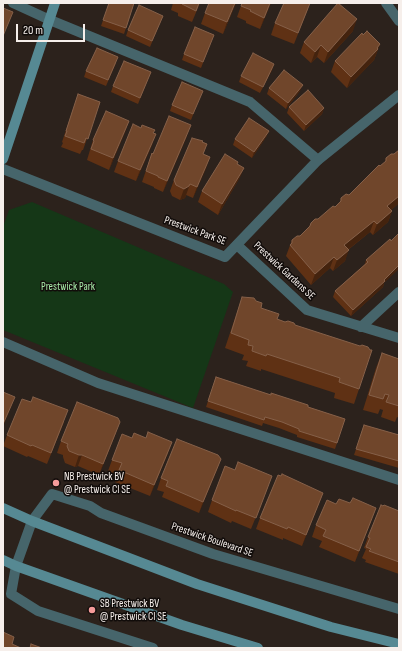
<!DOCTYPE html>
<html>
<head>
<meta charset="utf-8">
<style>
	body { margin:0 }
	#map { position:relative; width:402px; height:651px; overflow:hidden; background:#2c221c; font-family:"Sofia Sans Condensed",sans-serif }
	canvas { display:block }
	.frame { position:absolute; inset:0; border:4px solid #f6efeb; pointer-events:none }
	.scale { position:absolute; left:16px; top:24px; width:69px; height:18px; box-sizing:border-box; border:2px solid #f6efeb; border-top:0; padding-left:5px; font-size:12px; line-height:14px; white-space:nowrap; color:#f6efeb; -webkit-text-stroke:3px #110c0a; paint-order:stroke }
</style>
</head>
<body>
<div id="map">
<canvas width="402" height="651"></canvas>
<div class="frame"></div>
<div class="scale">20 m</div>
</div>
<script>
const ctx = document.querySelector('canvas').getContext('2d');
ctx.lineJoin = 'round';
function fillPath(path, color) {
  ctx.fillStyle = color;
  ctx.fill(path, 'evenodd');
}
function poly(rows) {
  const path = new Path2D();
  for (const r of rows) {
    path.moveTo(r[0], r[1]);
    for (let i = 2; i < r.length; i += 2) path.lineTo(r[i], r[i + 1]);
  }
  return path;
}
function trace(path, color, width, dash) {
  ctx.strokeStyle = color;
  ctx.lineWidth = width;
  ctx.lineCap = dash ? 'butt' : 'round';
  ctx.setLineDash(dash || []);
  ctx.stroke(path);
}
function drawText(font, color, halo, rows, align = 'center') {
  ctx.font = font + ' "Sofia Sans Condensed",sans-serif';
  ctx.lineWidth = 3;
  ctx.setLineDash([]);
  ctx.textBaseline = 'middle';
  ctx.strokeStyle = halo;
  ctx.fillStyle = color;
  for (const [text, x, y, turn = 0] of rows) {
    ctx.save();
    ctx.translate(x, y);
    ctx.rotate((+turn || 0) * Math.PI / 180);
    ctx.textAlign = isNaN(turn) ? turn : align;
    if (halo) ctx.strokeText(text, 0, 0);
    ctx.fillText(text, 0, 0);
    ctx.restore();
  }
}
fillPath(poly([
	[32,202,224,284,233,292,193,408,3,330,3,227,9,210]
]), '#153717');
trace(poly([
	[13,3,50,20,250,102,318,160],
	[237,245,307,310,399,338],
	[361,327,399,292],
	[3,342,98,383,399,480],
	[153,648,38,611,11,594,16,566,32,521,52,494,90,506,101,513,213,554,399,609]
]), '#46656b', 10);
trace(poly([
	[386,3,399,21],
	[3,169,225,257,318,160,399,95]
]), '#46656b', 10);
trace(poly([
	[3,159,55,3],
	[3,508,32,521,197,584,331,627,399,644],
	[3,560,16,566,182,625,258,648]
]), '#568993', 10);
fillPath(poly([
	[109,3,134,3,124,34,101,26],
	[173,3,200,3,192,22,178,16,178,13,171,10],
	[236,3,223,34,201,24,205,13],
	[242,3,271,3,260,29,246,23,246,21,237,17],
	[308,9,294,44,271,35,275,23],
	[163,16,150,47,126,36,128,30],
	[353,31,324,63,317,57,311,63,300,53,304,42],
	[214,35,201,68,182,60,184,54],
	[363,35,380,44,374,60,347,88,331,72,335,61],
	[116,63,106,86,84,77,86,71],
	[274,64,272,70,260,93,239,82,241,76],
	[151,72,138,104,111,92,113,86],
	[269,88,300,91,286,109,267,94],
	[78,94,100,102,83,150,82,150,80,154,61,147,63,143,62,142],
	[200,97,191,120,170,111,172,105],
	[289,107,324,108,322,114,304,131,287,113],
	[129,121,125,132,109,170,87,160,93,140],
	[141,128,154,133,152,145,136,181,114,172,118,161],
	[269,131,266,137,252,158,233,145,235,139],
	[187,136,163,192,154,188,154,187,142,182,152,153,153,154],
	[203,142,207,144,203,155,210,157,193,198,186,195,185,198,180,200,172,196,170,191,174,180],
	[399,150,399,205,398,204,391,210,392,211,388,222,373,235,370,232,348,250,345,261,333,271,330,268,311,285,286,256,292,240,300,236,309,227,311,223,318,219,335,207,340,202,341,198,349,195,385,162,386,158,394,154],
	[238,164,244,168,239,179,218,215,198,202,202,191],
	[366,260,384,283,383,287,351,316,333,297,335,291,365,264],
	[242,297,277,319,295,325,359,389,354,404,334,398,335,393,261,369,261,371,246,366,248,361,242,360,244,355,225,348],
	[382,353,399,359,399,418,397,417,395,422,381,417,383,410,380,409,378,414,363,410,376,368],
	[216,377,345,419,335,449,297,437,297,435,279,428,263,423,262,426,206,407],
	[31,402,64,422,47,464,28,456,27,457,3,446,7,435],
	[364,425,399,435,399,468,354,455],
	[116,433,99,475,78,466,75,467,65,463,63,457,63,455,57,453,61,441],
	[168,453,150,496,115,482,117,475,108,471,112,460],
	[221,459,199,513,162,497,164,492,157,490,161,478],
	[268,487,251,529,232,521,231,523,208,512,212,500],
	[323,493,302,546,283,538,283,540,256,529,260,518],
	[350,503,372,519,355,562,319,547,322,541,312,537,316,525,336,504],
	[399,511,399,574,365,562,366,560,362,558,366,549,364,548,368,537]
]), '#5f3114');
fillPath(poly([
	[235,3,236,3,223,34,227,22],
	[270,3,271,3,260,29,264,18],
	[357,19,353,31,324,63,328,52],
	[380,44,374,60,347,88,351,77],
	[321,45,317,57,311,63,315,52],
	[274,64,272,70,260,93,263,87],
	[303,85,300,91,286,109,288,103],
	[324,108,322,114,304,131,306,125],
	[129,121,125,132,109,170,113,158],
	[191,125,187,136,163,192,167,181],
	[269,131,266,137,252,158,254,152],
	[156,134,152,145,136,181,140,170],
	[210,157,206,169,193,198,197,187],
	[244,168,239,179,218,215,222,204],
	[190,184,185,198,180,200,184,189],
	[399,196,399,202,398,204,383,217,387,206],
	[392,211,388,222,373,235,377,224],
	[374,221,370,232,340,256,344,245],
	[349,250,345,261,333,271,337,260],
	[334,257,330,268,311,285,315,274],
	[399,265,399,269,384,283,383,287,351,316,353,310,384,280],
	[15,397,3,427,3,424],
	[120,422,116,433,99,475,103,464],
	[172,442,168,453,150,496,154,485],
	[79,455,82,455,78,466,75,467],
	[221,459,217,470,199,513,203,502],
	[323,493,319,504,302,546,306,535],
	[376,508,372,519,355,562,359,551]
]), '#44230e');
const building = poly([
	[109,3,134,3,126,28,103,20,109,3],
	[182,3,199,3,196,11,182,4,182,3],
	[209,3,235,3,227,22,205,13,209,3],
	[242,3,270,3,264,18,250,11,251,10,241,6,242,3],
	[284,3,310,3,298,33,275,23,284,3],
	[338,3,357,19,328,52,321,45,315,52,304,42,338,3],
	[139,5,163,16,152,41,128,30,139,5],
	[3,8,13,12,3,36,3,8],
	[195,27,214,35,203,62,184,54,195,27],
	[367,31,380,44,377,48,378,49,351,77,335,61,362,33,363,35,367,31],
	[97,48,118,57,108,80,86,71,97,48],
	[253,53,274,64,263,87,241,76,253,53],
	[124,61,151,72,140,98,113,86,124,61],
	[284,70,303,85,288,103,269,88,284,70],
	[182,82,203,91,193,114,172,105,182,82],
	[308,90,324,108,306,125,289,107,308,90],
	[78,94,100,102,88,139,86,138,84,143,65,136,67,131,66,131,78,94],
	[106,111,129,121,113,158,91,149,94,141,93,140,106,111],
	[169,116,191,125,167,181,158,177,158,176,146,171,152,153,153,154,169,116],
	[249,118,269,131,254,152,235,139,249,118],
	[133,124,141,128,142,125,155,130,153,133,156,134,140,170,118,161,133,124],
	[192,138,203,141,202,142,207,144,203,154,210,157,197,187,190,184,189,186,184,189,176,185,174,180,192,138],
	[399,150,399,196,387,206,392,211,377,224,374,221,344,245,349,250,337,260,334,257,315,274,290,245,292,243,292,240,297,236,300,236,310,226,311,223,315,219,318,219,333,206,335,207,341,201,341,198,346,194,349,195,379,165,380,166,386,161,386,158,391,154,394,154,399,150],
	[225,154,238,162,237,164,244,168,222,204,202,191,225,154],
	[399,233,399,265,384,280,385,281,353,310,335,291,368,262,366,260,390,239,391,241,399,233],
	[242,297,254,298,256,301,262,303,261,308,279,314,277,319,285,322,288,321,294,323,295,325,360,346,362,345,368,347,370,350,372,350,359,389,339,382,340,378,267,354,266,356,252,351,253,346,248,345,249,340,231,333,242,297],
	[382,353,399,359,399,406,386,402,389,395,385,394,383,399,369,395,382,353],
	[216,377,271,395,271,393,308,405,308,407,345,419,337,443,299,431,299,429,282,422,265,417,264,420,208,401,216,377],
	[3,392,15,397,3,424,3,392],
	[33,397,68,410,51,453,32,445,31,446,7,435,22,399,31,402,33,397],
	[77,402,118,418,120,422,103,464,82,455,79,455,69,451,67,446,68,444,61,441,77,402],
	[364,425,399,435,399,461,356,449,364,425],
	[148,432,172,442,154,485,119,470,122,463,112,460,122,434,132,438,134,433,146,438,148,432],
	[177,439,218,455,221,459,203,502,166,486,168,481,161,478,177,439],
	[238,462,272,476,256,518,236,510,236,511,212,500,225,466,235,470,238,462],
	[282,474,323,493,306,535,288,527,287,529,260,518,278,475,281,476,282,474],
	[353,498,376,508,359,551,323,536,326,530,316,525,327,500,336,504,339,499,350,503,353,498],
	[381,505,383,506,384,505,399,511,399,562,369,551,371,549,366,547,370,538,368,537,381,505],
	[3,632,14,637,12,644,21,648,3,648,3,632],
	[31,644,42,648,30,648,31,644]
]);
fillPath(building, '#70462b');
trace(building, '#856049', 1);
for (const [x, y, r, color] of [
	[56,483,4,"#f59b9a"],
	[92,610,4,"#f59b9a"]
]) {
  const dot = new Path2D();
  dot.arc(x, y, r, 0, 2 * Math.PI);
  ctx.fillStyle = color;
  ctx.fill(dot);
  trace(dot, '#110c0a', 1.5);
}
drawText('11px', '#f6efeb', '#110c0a', [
	["Prestwick Park SE",195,231,20],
	["Prestwick Gardens SE",284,271,43],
	["Prestwick Boulevard SE",212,540,19]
]);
drawText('11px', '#a7eba8', '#110c0a', [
	["Prestwick Park",68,287]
]);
drawText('11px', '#f6efeb', '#110c0a', [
	["NB Prestwick BV",64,477],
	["@ Prestwick CI SE",64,490],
	["SB Prestwick BV",100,604],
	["@ Prestwick CI SE",100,617]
], 'left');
</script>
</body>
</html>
